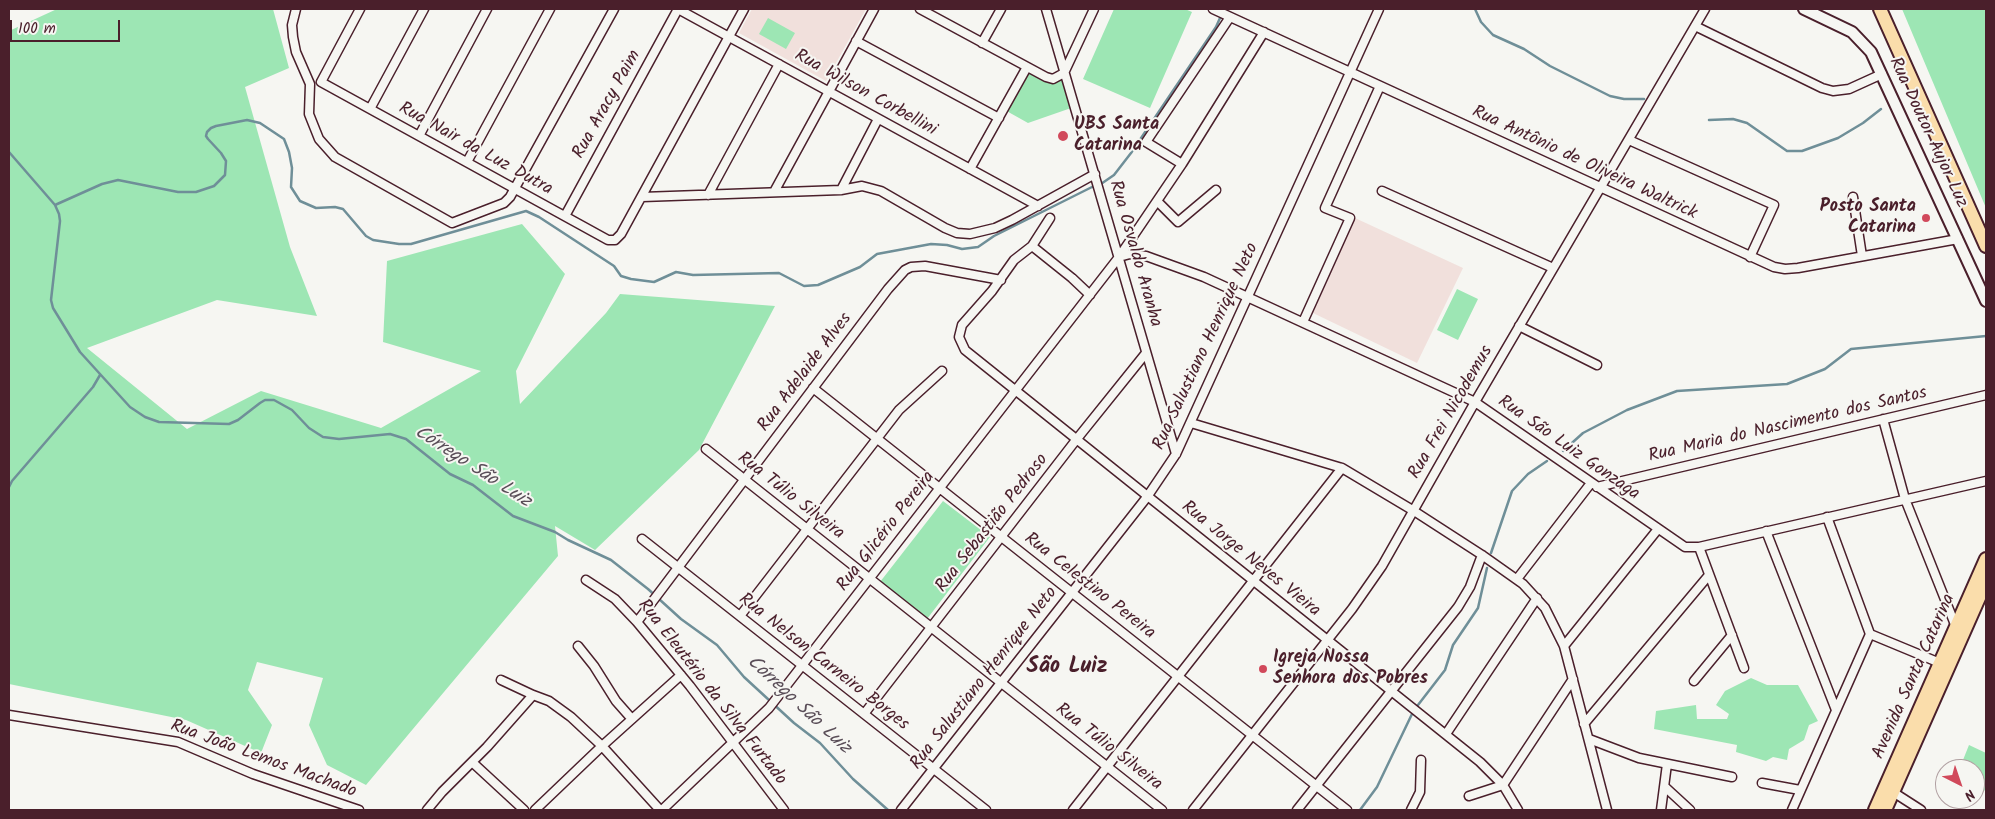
<!DOCTYPE html>
<html>
<head>
<meta charset="utf-8">
<style>
	body { margin:0 }
	#map { position:relative; width:1995px; height:819px; overflow:hidden; background:#f6f6f2; font-family:Kalam,sans-serif }
	canvas { display:block }
	.frame { position:absolute; inset:0; border:10px solid #4a1f2b; pointer-events:none }
	.north { position:absolute; left:1935px; top:759px; width:50px; height:50px; box-sizing:border-box; background:#f6f6f2; border:1px solid #b1a0a2; border-radius:50%; rotate:139deg; font-size:14px; font-weight:700; line-height:20px; text-align:center; color:#4a1f2b }
	.north::after { content:''; display:block; margin:auto; width:18px; height:22px; background:#d1495b; clip-path:polygon(50% 0,100% 100%,50% 72%,0 100%) }
	.scale { position:absolute; left:10px; top:20px; width:110px; height:22px; box-sizing:border-box; border:2px solid #4a1f2b; border-top:0; padding-left:6px; font-size:15px; line-height:18px; white-space:nowrap; color:#4a1f2b; -webkit-text-stroke:4px #f6f6f2; paint-order:stroke }
</style>
</head>
<body>
<div id="map">
<canvas width="1995" height="819"></canvas>
<div class="frame"></div>
<div class="north">N</div>
<div class="scale">100 m</div>
</div>
<script>
const ctx = document.querySelector('canvas').getContext('2d');
ctx.lineJoin = 'round';
function fillPath(path, color) {
  ctx.fillStyle = color;
  ctx.fill(path, 'evenodd');
}
function poly(rows) {
  const path = new Path2D();
  for (const r of rows) {
    path.moveTo(r[0], r[1]);
    for (let i = 2; i < r.length; i += 2) path.lineTo(r[i], r[i + 1]);
  }
  return path;
}
function trace(path, color, width, dash) {
  ctx.strokeStyle = color;
  ctx.lineWidth = width;
  ctx.lineCap = dash ? 'butt' : 'round';
  ctx.setLineDash(dash || []);
  ctx.stroke(path);
}
function drawText(font, color, halo, rows, align = 'center') {
  ctx.font = font + ' Kalam,sans-serif';
  ctx.lineWidth = 4;
  ctx.setLineDash([]);
  ctx.textBaseline = 'middle';
  ctx.strokeStyle = halo;
  ctx.fillStyle = color;
  for (const [text, x, y, turn = 0] of rows) {
    ctx.save();
    ctx.translate(x, y);
    ctx.rotate((+turn || 0) * Math.PI / 180);
    ctx.textAlign = isNaN(turn) ? turn : align;
    if (halo) ctx.strokeText(text, 0, 0);
    ctx.fillText(text, 0, 0);
    ctx.restore();
  }
}
fillPath(poly([
	[752,9,866,9,826,81,739,33],
	[1355,218,1463,268,1417,363,1313,313]
]), '#f1e0dc');
fillPath(poly([
	[57,9,273,9,289,68,245,87,290,247,317,316,217,300,87,348,187,429,261,391,381,428,481,371,383,342,387,261,522,224,565,274,516,371,520,404,606,313,620,294,775,306,699,450,595,550,555,526,558,556,366,785,327,765,309,725,323,678,257,662,248,690,272,725,261,753,186,720,9,684,9,31],
	[1114,9,1185,9,1192,12,1150,108,1083,79],
	[1902,9,1986,9,1986,208],
	[768,18,795,33,786,49,759,34],
	[1027,67,1046,77,1064,73,1074,107,1028,123,1003,109],
	[1457,289,1478,299,1458,340,1437,330],
	[943,501,990,537,927,619,880,582],
	[1751,678,1767,685,1798,685,1818,721,1809,725,1804,740,1789,749,1787,760,1773,757,1766,761,1736,752,1737,745,1654,729,1656,711,1696,705,1697,719,1727,719,1729,714,1716,705,1725,691],
	[1969,745,1986,753,1986,791,1978,788,1975,782,1975,769,1968,769,1963,760]
]), '#9de6b4');
trace(poly([
	[1475,9,1481,22,1493,35,1524,49,1550,66,1610,96,1624,99,1644,99],
	[1709,120,1733,119,1747,123,1787,151,1802,151,1838,138,1863,123,1881,109],
	[9,152,55,205,59,214,60,221,51,300,53,308,80,352,130,407,145,417,159,422,229,424,238,420,260,403,265,400,274,400,292,410,309,428,323,437,339,439,390,434,406,439,450,474,473,485,513,516,555,532,568,540,611,560,648,589,681,619,717,645,744,677,794,723,820,743,853,779,888,810],
	[55,205,102,184,118,180,178,192,196,192,214,186,225,175,226,161,221,153,208,139,206,136,207,132,211,128,216,126,247,120,260,123,284,139,289,152,292,168,291,187,300,201,316,208,335,207,343,209,366,236,373,240,399,244,411,244,526,211,539,217,614,266,621,276,631,279,654,282,676,272,693,275,779,273,804,286,818,285,860,267,877,254,931,244,947,245,962,249,978,247,994,236,1092,187,1098,186,1114,175,1131,153,1216,27,1224,9],
	[1563,451,1583,433,1627,410,1677,391,1787,384,1825,369,1851,349,1986,336],
	[9,487,12,481,93,387,100,375],
	[1491,553,1512,491,1528,474,1547,461],
	[1418,705,1445,670,1453,645,1478,608,1487,568],
	[1360,810,1377,787,1412,714]
]), '#6f8f98', 2.5);
const minor = poly([
	[296,9,292,25,293,37,296,52,310,84,309,114,319,139,335,157,452,223,504,203,510,197,614,9],
	[678,9,1038,206],
	[920,9,1046,77,1053,79,1064,73],
	[1046,9,1176,454],
	[1213,9,1774,267,1785,269,1798,268,1958,239],
	[1695,26,1822,88,1833,91,1849,89,1882,74],
	[856,41,999,118],
	[982,43,1001,9],
	[1064,73,1094,9],
	[321,82,608,240,615,240,621,234,744,9],
	[321,82,360,9],
	[370,109,424,9],
	[419,136,487,9],
	[1629,140,1774,205,1750,257],
	[467,162,550,9],
	[1182,164,1146,142,1230,17],
	[970,169,1027,67],
	[841,190,878,119],
	[1382,191,1553,268],
	[774,192,874,9],
	[708,195,779,64],
	[642,197,841,190,862,186,881,191,945,228,957,233,970,234,995,228,1012,220,1095,174],
	[1853,197,1862,256],
	[1158,202,1178,222,1216,190],
	[565,216,678,9],
	[1050,218,1032,246,1014,260,992,291,962,325,959,337,965,350,1480,762,1503,785,1518,810],
	[1032,246,1072,278,1090,295],
	[1119,257,1130,254,1146,256,1204,277,1475,402,1685,547,1699,547,1986,481],
	[1303,322,1350,218,1325,208,1380,86],
	[1519,326,1597,365],
	[813,388,1347,810],
	[1883,419,1905,499,1956,627],
	[1191,423,1342,468,1414,511,1482,555,1523,584,1545,608,1564,646,1607,810],
	[706,449,1162,810],
	[1597,487,1986,395],
	[1827,517,1870,634,1940,663],
	[1766,531,1836,710],
	[642,539,986,810],
	[1699,547,1744,668],
	[1517,579,1591,483],
	[586,580,615,599,637,622,690,686,784,810],
	[740,616,899,410,942,371],
	[637,622,888,289,905,270,911,267,925,266,1001,280],
	[578,646,594,666,616,701,631,718],
	[1564,646,1658,529],
	[501,680,533,695],
	[1694,681,1732,635],
	[864,714,1076,440,1146,353],
	[9,715,178,742,253,774,359,810],
	[1584,724,1709,575],
	[1446,734,1537,598],
	[1589,739,1639,758,1732,777],
	[472,762,524,810],
	[1762,783,1800,790],
	[1665,787,1690,810],
	[1893,792,1921,810],
	[1469,796,1503,785,1573,679],
	[427,810,442,792,487,747,533,695,549,701,571,717,602,746,660,810],
	[535,810,602,746,681,675],
	[662,810,769,708,1119,257,1182,164,1264,32],
	[901,810,1147,497,1176,454,1379,9],
	[1073,810,1342,468],
	[1193,810,1352,609,1382,566,1475,402,1705,9],
	[1297,810,1458,607,1470,587,1482,555],
	[1411,810,1420,792,1421,760],
	[1661,810,1667,764],
	[1792,810,1870,634]
]);
const tertiary = poly([
	[1804,9,1852,32,1871,52,1986,301]
]);
const primary = poly([
	[1880,9,1986,246],
	[1875,810,1986,559],
	[1885,810,1986,582]
]);
trace(minor, '#4a1f2b', 11);
trace(tertiary, '#4a1f2b', 14);
trace(primary, '#4a1f2b', 16);
trace(minor, '#f6f6f2', 8);
trace(tertiary, '#f6f6f2', 10);
trace(primary, '#faddab', 12);
for (const [x, y, r, color] of [
	[1063,136,6,"#d1495b"],
	[1926,218,5,"#d1495b"],
	[1263,669,5,"#d1495b"]
]) {
  const dot = new Path2D();
  dot.arc(x, y, r, 0, 2 * Math.PI);
  ctx.fillStyle = color;
  ctx.fill(dot);
  trace(dot, '#f6f6f2', 2);
}
drawText('18px', '#4a1f2b', '#f6f6f2', [
	["Rua Wilson Corbellini",865,94,29],
	["Rua Aracy Paim",608,105,-61],
	["Rua Doutor Aujor Luz",1927,133,65],
	["Rua Nair da Luz Dutra",475,150,29],
	["Rua Antônio de Oliveira Waltrick",1584,164,25],
	["Rua Osvaldo Aranha",1134,254,74],
	["Rua Salustiano Henrique Neto",1207,347,-65],
	["Rua Adelaide Alves",806,373,-53],
	["Rua Frei Nicodemus",1452,413,-60],
	["Rua Maria do Nascimento dos Santos",1788,426,-13],
	["Rua São Luiz Gonzaga",1568,449,35],
	["Rua Túlio Silveira",790,497,38],
	["Rua Sebastião Pedroso",993,524,-52],
	["Rua Glicério Pereira",887,532,-52],
	["Rua Jorge Neves Vieira",1250,560,39],
	["Rua Celestino Pereira",1089,587,38],
	["Rua Nelson Carneiro Borges",823,663,38],
	["Avenida Santa Catarina",1915,677,-66],
	["Rua Salustiano Henrique Neto",985,679,-52],
	["Rua Eleutério da Silva Furtado",711,693,52],
	["Rua Túlio Silveira",1108,748,38],
	["Rua João Lemos Machado",263,760,20]
]);
drawText('bold 18px', '#4a1f2b', '#f6f6f2', [
	["UBS Santa",1074,126],
	["Catarina",1074,147],
	["Posto Santa",1916,208,"right"],
	["Catarina",1916,229,"right"],
	["Igreja Nossa",1273,659],
	["Senhora dos Pobres",1273,680]
], 'left');
drawText('italic 19px', '#5a4e58', '#f6f6f2', [
	["Córrego São Luiz",472,468,33],
	["Córrego São Luiz",798,706,43]
]);
drawText('bold 22px', '#4a1f2b', '#f6f6f2', [
	["São Luiz",1067,668]
]);
</script>
</body>
</html>
